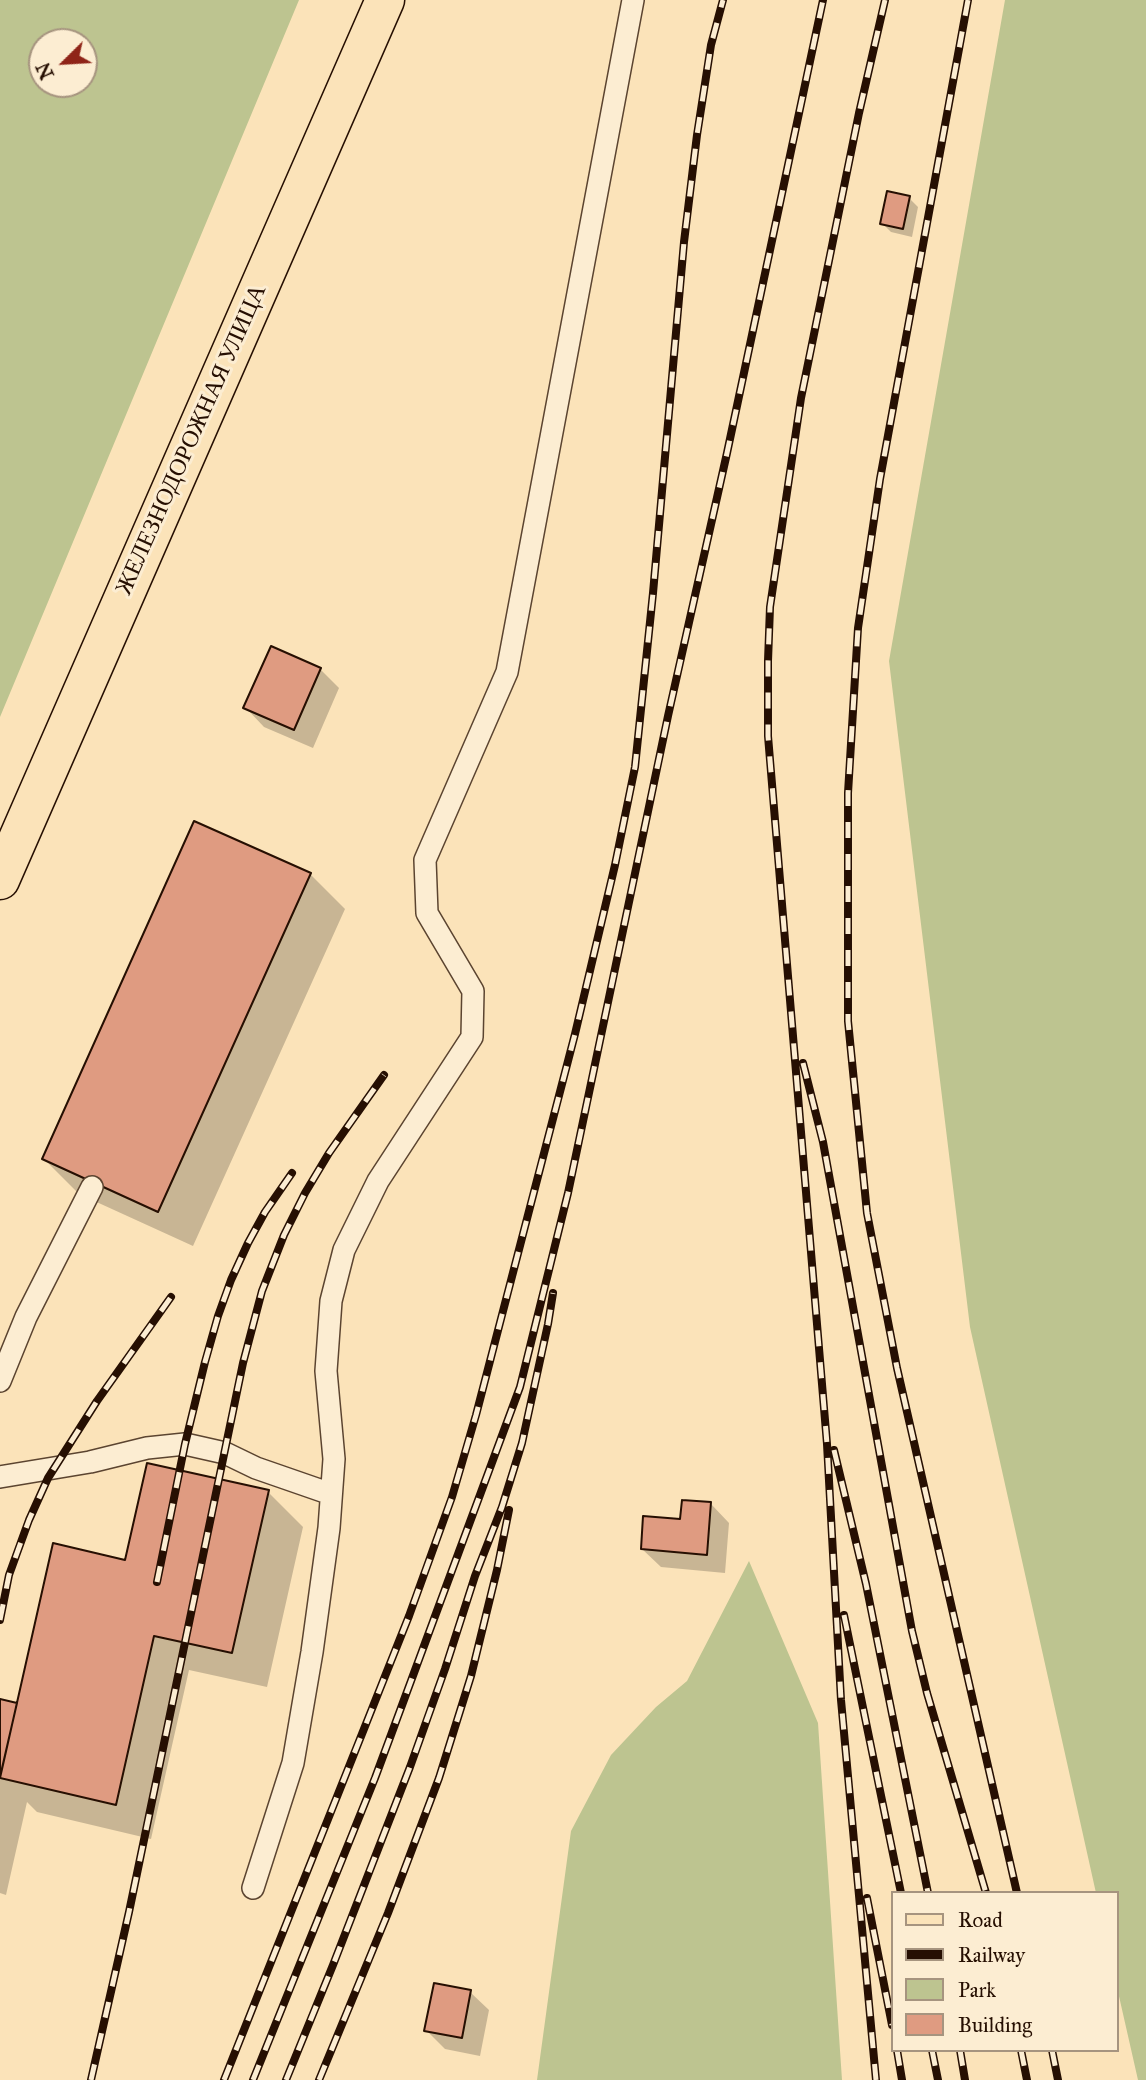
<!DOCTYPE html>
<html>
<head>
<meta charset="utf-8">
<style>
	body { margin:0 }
	#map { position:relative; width:1146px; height:2080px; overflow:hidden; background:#fbe3b9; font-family:"IM FELL Great Primer",serif }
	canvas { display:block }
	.legend { position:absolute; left:891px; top:1891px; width:228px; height:161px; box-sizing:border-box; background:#fcedd2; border:2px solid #a6947f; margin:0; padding:9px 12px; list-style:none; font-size:21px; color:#260f02 }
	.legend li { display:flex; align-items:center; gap:14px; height:35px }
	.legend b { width:35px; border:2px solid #a6947f }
	.north { position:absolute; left:28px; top:28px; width:70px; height:70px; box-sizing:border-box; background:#fcedd2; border:2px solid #a6947f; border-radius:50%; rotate:246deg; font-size:19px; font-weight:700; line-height:28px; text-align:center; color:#260f02 }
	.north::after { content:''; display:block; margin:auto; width:24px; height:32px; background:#8f2418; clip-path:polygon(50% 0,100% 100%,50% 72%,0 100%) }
</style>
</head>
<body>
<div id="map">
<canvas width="1146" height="2080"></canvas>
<ul class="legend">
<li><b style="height:9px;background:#fbe3b9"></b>Road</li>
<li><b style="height:9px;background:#260f02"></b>Railway</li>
<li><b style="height:19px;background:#bdc490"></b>Park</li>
<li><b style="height:19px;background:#df9b81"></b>Building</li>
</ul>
<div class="north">N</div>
</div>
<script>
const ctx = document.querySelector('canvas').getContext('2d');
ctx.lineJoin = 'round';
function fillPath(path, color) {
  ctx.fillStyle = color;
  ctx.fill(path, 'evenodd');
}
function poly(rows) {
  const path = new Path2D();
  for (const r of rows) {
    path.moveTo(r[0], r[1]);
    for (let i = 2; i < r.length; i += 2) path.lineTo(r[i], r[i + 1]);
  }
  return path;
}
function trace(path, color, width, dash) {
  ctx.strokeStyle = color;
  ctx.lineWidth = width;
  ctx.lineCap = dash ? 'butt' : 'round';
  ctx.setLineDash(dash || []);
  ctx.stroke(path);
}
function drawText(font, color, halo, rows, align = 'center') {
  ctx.font = font + ' "IM FELL Great Primer",serif';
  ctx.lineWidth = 6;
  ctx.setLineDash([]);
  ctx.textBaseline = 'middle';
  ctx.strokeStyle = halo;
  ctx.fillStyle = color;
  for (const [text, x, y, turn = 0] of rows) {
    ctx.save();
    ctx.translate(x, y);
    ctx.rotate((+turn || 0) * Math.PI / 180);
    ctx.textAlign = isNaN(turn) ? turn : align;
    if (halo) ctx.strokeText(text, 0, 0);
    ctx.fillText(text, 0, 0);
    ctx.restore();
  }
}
fillPath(poly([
	[0,0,299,0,0,717],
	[42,42,84,42,84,84,42,84],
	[1005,0,1146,0,1146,2080,1138,2080,1116,1983,1116,1893,1096,1893,970,1327,889,661],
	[749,1561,818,1723,842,2080,537,2080,571,1831,611,1755,656,1707,687,1681]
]), '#bdc490');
fillPath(poly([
	[909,198,918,207,912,237,891,232,882,223],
	[320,669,339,688,313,748,264,727,246,708],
	[310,874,345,909,193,1246,79,1194,44,1159],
	[268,1492,303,1527,267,1687,189,1670,151,1839,37,1812,27,1802,6,1895,0,1893,0,1701,16,1705,127,1562],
	[711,1504,729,1523,725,1573,661,1567,642,1549,682,1520],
	[470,1992,489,2010,480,2056,445,2049,426,2030]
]), '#0003');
const building = poly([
	[887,191,910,196,903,229,880,224,887,191],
	[271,646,321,668,294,730,243,708,271,646],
	[194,821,311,873,158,1212,42,1159,194,821],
	[147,1463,269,1490,232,1653,154,1636,116,1805,0,1778,53,1543,125,1560,147,1463],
	[682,1500,711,1502,707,1555,641,1549,643,1516,680,1519,682,1500],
	[0,1699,17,1703,0,1777,0,1699],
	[434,1983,471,1990,462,2038,424,2031,434,1983]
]);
fillPath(building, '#df9b81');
trace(building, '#260f02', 2);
const lane = poly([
	[0,1381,26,1317,92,1187],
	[0,1477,90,1462,147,1448,185,1444,225,1453,256,1468,331,1494],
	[253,1888,293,1763,312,1652,329,1528,334,1459,326,1371,331,1301,344,1250,378,1181,472,1037,473,991,427,913,425,860,507,672,633,0]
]);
const primary = poly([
	[0,880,385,0]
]);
trace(lane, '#5b4430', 24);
trace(primary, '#260f02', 41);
trace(lane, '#fcedd2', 21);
trace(primary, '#fbe3b9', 38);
const rail = poly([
	[968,0,880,479,858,628,848,793,848,1021,867,1213,897,1368,1017,1893],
	[803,1063,823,1142,912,1631,927,1693,986,1893],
	[834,1450,866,1584,928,1893],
	[157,1582,185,1444,205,1362,218,1316,231,1280,248,1243,265,1212,292,1173],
	[844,1615,901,1893],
	[0,1620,9,1575,29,1520,48,1478,97,1401,171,1297],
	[867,1898,892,2025],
	[897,2050,902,2080],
	[932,2050,938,2080],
	[960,2050,965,2080],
	[1021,2050,1027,2080],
	[1052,2050,1058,2080],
	[91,2080,129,1912,243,1363,262,1291,284,1235,305,1193,329,1153,384,1075],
	[224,2080,409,1616,452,1497,476,1415,575,1034,615,865,635,767,653,593,684,242,697,135,711,45,723,0],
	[253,2080,375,1778,520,1387,568,1193,668,716,727,453,823,0],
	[286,2080,333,1965,410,1767,445,1669,475,1576,502,1507,522,1443,548,1324,553,1293],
	[319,2080,388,1913,439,1778,471,1676,497,1570,509,1510],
	[876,2080,841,1700,827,1444,768,736,768,661,770,607,801,398,859,113,885,0]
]);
trace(rail, '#260f02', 8);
trace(rail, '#fcedd2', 5, [16]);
drawText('24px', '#260f02', '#fcedd2', [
	["ЖЕЛЕЗНОДОРОЖНАЯ УЛИЦА",192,440,-66]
]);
</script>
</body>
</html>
